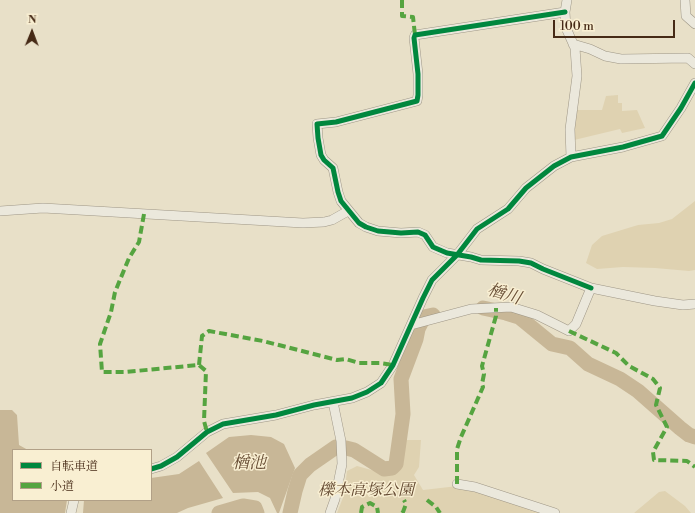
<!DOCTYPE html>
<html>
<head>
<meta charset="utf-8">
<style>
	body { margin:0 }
	#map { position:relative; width:695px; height:513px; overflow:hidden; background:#e8e0c8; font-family:"Libre Bodoni","Noto Serif JP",serif }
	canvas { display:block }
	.legend { position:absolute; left:12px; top:449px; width:140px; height:52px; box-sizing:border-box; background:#f9efd2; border:1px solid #b1a087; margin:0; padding:5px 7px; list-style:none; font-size:12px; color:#462a16 }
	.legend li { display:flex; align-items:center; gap:8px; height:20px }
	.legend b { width:20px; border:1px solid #b1a087 }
	.north { position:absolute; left:12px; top:12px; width:40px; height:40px; -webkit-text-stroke:3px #f9efd2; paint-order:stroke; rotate:1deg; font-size:11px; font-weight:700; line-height:16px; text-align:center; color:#462a16 }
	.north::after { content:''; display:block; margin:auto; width:14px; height:18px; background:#462a16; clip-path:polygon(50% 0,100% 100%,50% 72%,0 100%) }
	.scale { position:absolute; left:553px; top:20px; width:122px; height:18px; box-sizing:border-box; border:2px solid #462a16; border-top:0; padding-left:5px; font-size:12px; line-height:14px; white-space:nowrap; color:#462a16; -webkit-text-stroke:3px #f9efd2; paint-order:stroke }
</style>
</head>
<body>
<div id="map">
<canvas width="695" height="513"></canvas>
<ul class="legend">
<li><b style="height:5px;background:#00873e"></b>自転車道</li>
<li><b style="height:5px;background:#55a440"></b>小道</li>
</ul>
<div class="north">N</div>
<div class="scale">100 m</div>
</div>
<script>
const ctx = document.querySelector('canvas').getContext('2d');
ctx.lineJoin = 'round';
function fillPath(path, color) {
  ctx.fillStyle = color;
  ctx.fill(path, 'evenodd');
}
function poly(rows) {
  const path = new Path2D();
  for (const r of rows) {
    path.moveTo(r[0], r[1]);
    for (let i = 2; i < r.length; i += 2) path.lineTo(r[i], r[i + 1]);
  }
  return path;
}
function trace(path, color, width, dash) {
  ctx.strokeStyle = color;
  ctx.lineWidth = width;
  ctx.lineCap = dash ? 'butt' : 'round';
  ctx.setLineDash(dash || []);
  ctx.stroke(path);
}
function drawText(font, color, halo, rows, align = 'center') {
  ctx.font = font + ' "Libre Bodoni","Noto Serif JP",serif';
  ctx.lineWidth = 3;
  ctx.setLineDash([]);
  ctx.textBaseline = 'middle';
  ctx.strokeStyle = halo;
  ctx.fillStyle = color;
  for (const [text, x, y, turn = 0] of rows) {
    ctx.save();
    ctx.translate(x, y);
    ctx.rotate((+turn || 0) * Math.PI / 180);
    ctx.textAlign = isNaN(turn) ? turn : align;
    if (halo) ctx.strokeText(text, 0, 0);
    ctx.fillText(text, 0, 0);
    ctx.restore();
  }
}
fillPath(poly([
	[618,95,618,103,622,103,622,111,637,110,645,128,622,133,620,129,570,141,574,110,602,110,606,96],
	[695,201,695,270,689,271,655,268,623,267,597,269,586,263,592,245,602,236,638,225,659,223,672,219],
	[405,440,421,440,419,467,414,475,423,490,458,486,550,513,337,513,344,495,347,471,357,466,386,474,403,464],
	[665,491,685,506,691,513,634,513,659,492]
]), '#dfd2b1');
fillPath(poly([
	[0,410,12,410,17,415,19,445,28,450,13,450,13,500,67,500,65,513,0,513],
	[251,435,271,437,284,444,295,468,279,513,277,513,270,498,258,492,233,493,206,453,229,437],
	[199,461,223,498,188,508,177,513,83,513,84,500,151,500,151,478,179,474]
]), '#c8b797');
trace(poly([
	[483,308,506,313,519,317,552,344,570,348,588,364,620,379,638,391,680,428,689,435,695,437],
	[219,513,243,506,255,508,257,513],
	[290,513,295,491,300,475,310,465,336,447,346,448,354,450,384,469,392,468,396,464,403,414,401,379,416,339,418,329,424,317,433,315]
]), '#c8b797', 15);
const minor = poly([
	[567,0,565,12,566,28,575,48,577,76,570,129,571,157],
	[685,0,686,16,695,24],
	[565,12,415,35,414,38,418,74,418,95,417,101,336,122,317,124,318,138,321,155,324,160,333,168,338,192,341,201,359,223,366,227,378,231,401,233,418,232,425,235,433,247,447,253,471,257,481,260,519,261,531,263,543,269,591,288],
	[573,44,590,49,605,56,621,59,688,58,695,64],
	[0,211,43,208,303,223,324,222,332,220,348,211],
	[411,325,471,309,511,307,537,315,569,331,576,324,591,288,655,301,683,305,695,304],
	[151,469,161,466,177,457,207,432,223,424,276,415,314,405,352,398,367,392,381,383,393,365,423,298,432,280,457,255,477,229,508,209,526,188,554,166,571,157,623,147,662,136,681,108,695,83],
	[457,484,475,487,555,513],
	[71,513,74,500],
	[330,513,335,499,342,464,341,441,333,402]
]);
trace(minor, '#9e9686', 10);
trace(minor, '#ebe8dc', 9);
trace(poly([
	[402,0,402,16,413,17,415,35],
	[144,214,139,242,129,258,115,292,111,312,100,344,102,372,125,372,199,365,206,371,204,421,207,432],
	[569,331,616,353,629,366,653,379,660,388,656,405,667,427,653,452,654,460,687,461,695,467],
	[199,365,202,336,209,331,263,341,337,360,346,359,359,363,380,363,393,365],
	[457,484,457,449,461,437,483,387,482,384,484,374,482,366,496,316,496,308],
	[427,500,436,507,440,513],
	[361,513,362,507,370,503,377,507,378,513],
	[402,513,403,512,406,504,404,500]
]), '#55a440', 4, [8, 4]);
trace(poly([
	[565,12,415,35,414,38,418,74,418,95,417,101,336,122,317,124,318,138,321,155,324,160,333,168,338,192,341,201,359,223,366,227,378,231,401,233,418,232,425,235,433,247,447,253,471,257,481,260,519,261,531,263,543,269,591,288],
	[151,469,161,466,177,457,207,432,223,424,276,415,314,405,352,398,367,392,381,383,393,365,423,298,432,280,457,255,477,229,508,209,526,188,554,166,571,157,623,147,662,136,681,108,695,83]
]), '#00873e', 5);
drawText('italic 16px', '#634931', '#f9efd2', [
	["櫟本高塚公園",366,491]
]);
drawText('italic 17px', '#694f36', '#f9efd2', [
	["楢川",504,295,17],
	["楢池",249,464]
]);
</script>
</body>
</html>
